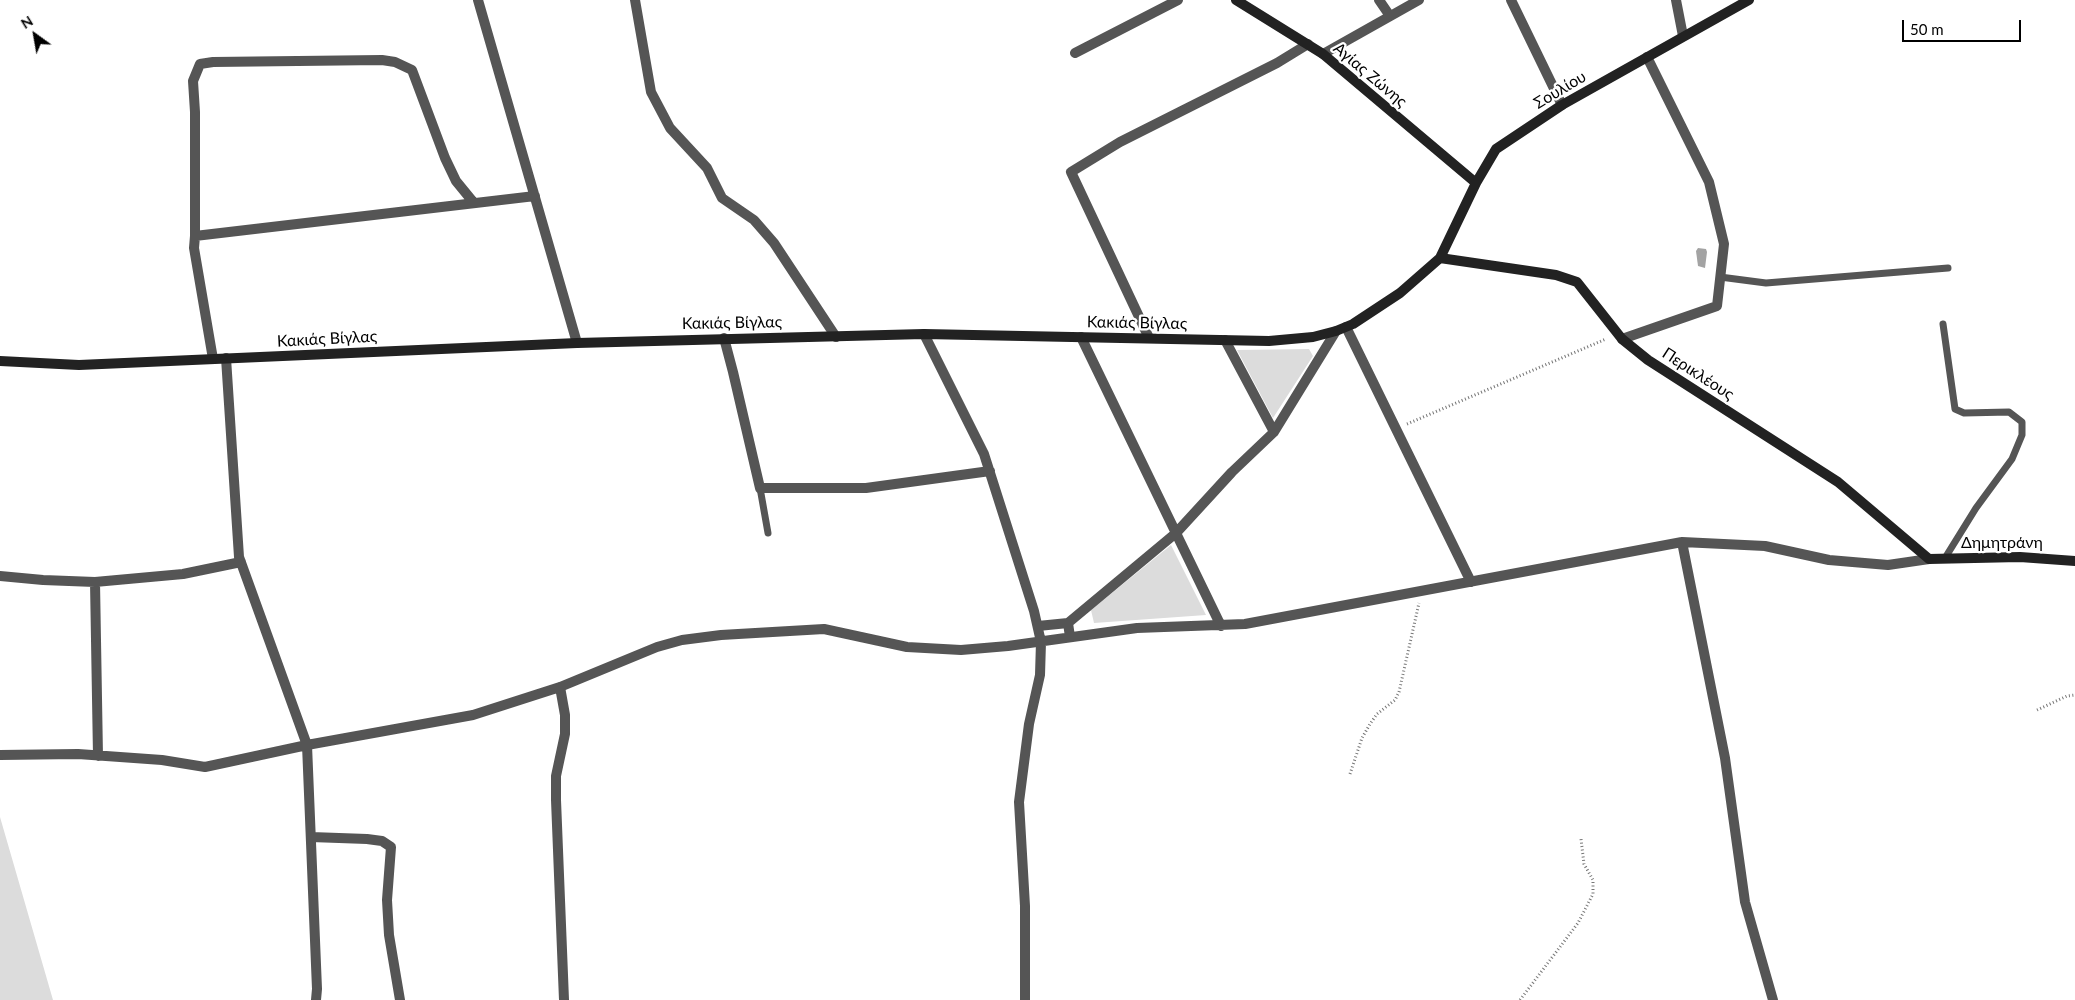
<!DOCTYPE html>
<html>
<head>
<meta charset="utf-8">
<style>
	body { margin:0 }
	#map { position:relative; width:2075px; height:1000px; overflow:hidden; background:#fff; font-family:Lato,sans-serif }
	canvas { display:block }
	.north { position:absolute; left:10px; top:10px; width:50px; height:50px; -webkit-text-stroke:4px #fff; paint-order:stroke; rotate:328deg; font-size:14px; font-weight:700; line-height:20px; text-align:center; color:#000 }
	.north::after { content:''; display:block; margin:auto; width:18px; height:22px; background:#000; clip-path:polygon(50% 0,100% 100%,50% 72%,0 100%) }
	.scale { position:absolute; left:1902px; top:20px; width:119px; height:22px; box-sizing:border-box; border:2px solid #000; border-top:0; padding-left:6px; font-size:15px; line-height:18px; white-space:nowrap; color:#000; -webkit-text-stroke:4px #fff; paint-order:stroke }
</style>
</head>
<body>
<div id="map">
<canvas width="2075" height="1000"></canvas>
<div class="north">N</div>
<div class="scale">50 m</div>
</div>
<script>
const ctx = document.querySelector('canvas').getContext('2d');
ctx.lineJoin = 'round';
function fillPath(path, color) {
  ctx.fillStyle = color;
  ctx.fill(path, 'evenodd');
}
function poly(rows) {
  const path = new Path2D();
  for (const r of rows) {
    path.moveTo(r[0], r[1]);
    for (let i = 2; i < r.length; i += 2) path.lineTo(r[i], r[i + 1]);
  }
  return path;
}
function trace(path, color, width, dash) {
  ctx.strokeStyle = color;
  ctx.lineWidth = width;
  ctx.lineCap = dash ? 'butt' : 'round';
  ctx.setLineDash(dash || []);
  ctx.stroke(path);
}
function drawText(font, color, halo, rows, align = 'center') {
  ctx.font = font + ' Lato,sans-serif';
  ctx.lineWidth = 4.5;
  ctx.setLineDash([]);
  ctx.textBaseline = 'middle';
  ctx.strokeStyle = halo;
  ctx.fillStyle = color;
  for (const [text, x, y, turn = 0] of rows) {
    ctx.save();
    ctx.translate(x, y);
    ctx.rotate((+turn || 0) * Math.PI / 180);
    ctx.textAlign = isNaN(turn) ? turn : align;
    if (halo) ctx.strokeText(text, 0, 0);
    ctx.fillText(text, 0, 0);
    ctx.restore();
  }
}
fillPath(poly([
	[1309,349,1313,356,1273,418,1237,350],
	[1171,545,1206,615,1094,623,1091,610],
	[0,817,53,1000,0,1000]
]), '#dcdcdc');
fillPath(poly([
	[1698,248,1706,249,1707,252,1705,268,1698,266,1696,251]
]), '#a3a3a3');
trace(poly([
	[1407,424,1606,339],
	[2037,710,2067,696,2075,695],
	[1350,774,1362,738,1370,724,1377,714,1395,700,1399,692,1419,603],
	[1520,1000,1578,923,1593,894,1593,880,1584,864,1581,839]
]), '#777', 3, [1, 2.5]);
trace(poly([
	[1720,277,1766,283,1948,268],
	[1943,324,1955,409,1964,413,2009,412,2022,422,2022,435,2012,459,1976,508,1945,558],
	[760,488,768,533]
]), '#555', 7);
trace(poly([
	[478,0,577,343],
	[635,0,651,92,670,128,707,168,722,198,754,220,774,243,836,337],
	[1379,0,1390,16],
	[1511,0,1562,105],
	[1676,0,1683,36],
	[1075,53,1178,0],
	[1323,54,1419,0],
	[195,236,195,112,193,81,200,64,213,62,382,60,395,62,412,70,445,158,456,181,474,203],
	[1346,327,1471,582],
	[924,334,984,454,1034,611,1041,642,1040,675,1029,724,1019,802,1025,906,1025,1000],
	[1081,337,1221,626],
	[724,338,733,372,760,488,866,488,990,471],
	[1149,338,1071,172,1120,142,1277,63,1308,44],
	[1622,339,1717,306,1724,244,1709,182,1647,57],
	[1225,340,1274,432],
	[226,358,239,557,307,745,317,989,316,1000],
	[213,359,194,248,195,236,535,196],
	[1682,542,1725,758,1745,902,1773,1000],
	[0,576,43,580,95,582,183,574,241,562],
	[95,582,98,756],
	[1038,626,1068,623],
	[1070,637,1068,623,1176,533,1232,472,1274,432,1336,331],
	[560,687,565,715,565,734,556,776,556,800,564,1000],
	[0,755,78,754,162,760,205,767,307,745,473,715,560,687,657,647,682,640,721,635,824,629,907,647,961,650,1008,646,1137,628,1245,624,1682,542,1765,546,1829,560,1888,565,1929,559],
	[311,837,367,839,382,841,391,847,387,900,389,935,400,1000]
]), '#555', 10);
trace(poly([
	[1236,0,1323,54,1476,183],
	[1440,258,1556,275,1577,282,1622,339,1648,360,1838,482,1929,559,2020,557,2075,561],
	[0,361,79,365,577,343,924,334,1269,341,1313,337,1336,331,1353,324,1400,293,1440,258,1476,183,1496,149,1562,105,1749,0]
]), '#222', 10);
drawText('16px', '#000', '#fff', [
	["Αγίας Ζώνης",1370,75,40],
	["Σουλίου",1560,90,-31],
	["Κακιάς Βίγλας",732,323,-1],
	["Κακιάς Βίγλας",1137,323,1],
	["Κακιάς Βίγλας",327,339,-3],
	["Περικλέους",1698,374,33],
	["Δημητράνη",2002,543]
]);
</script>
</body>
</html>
